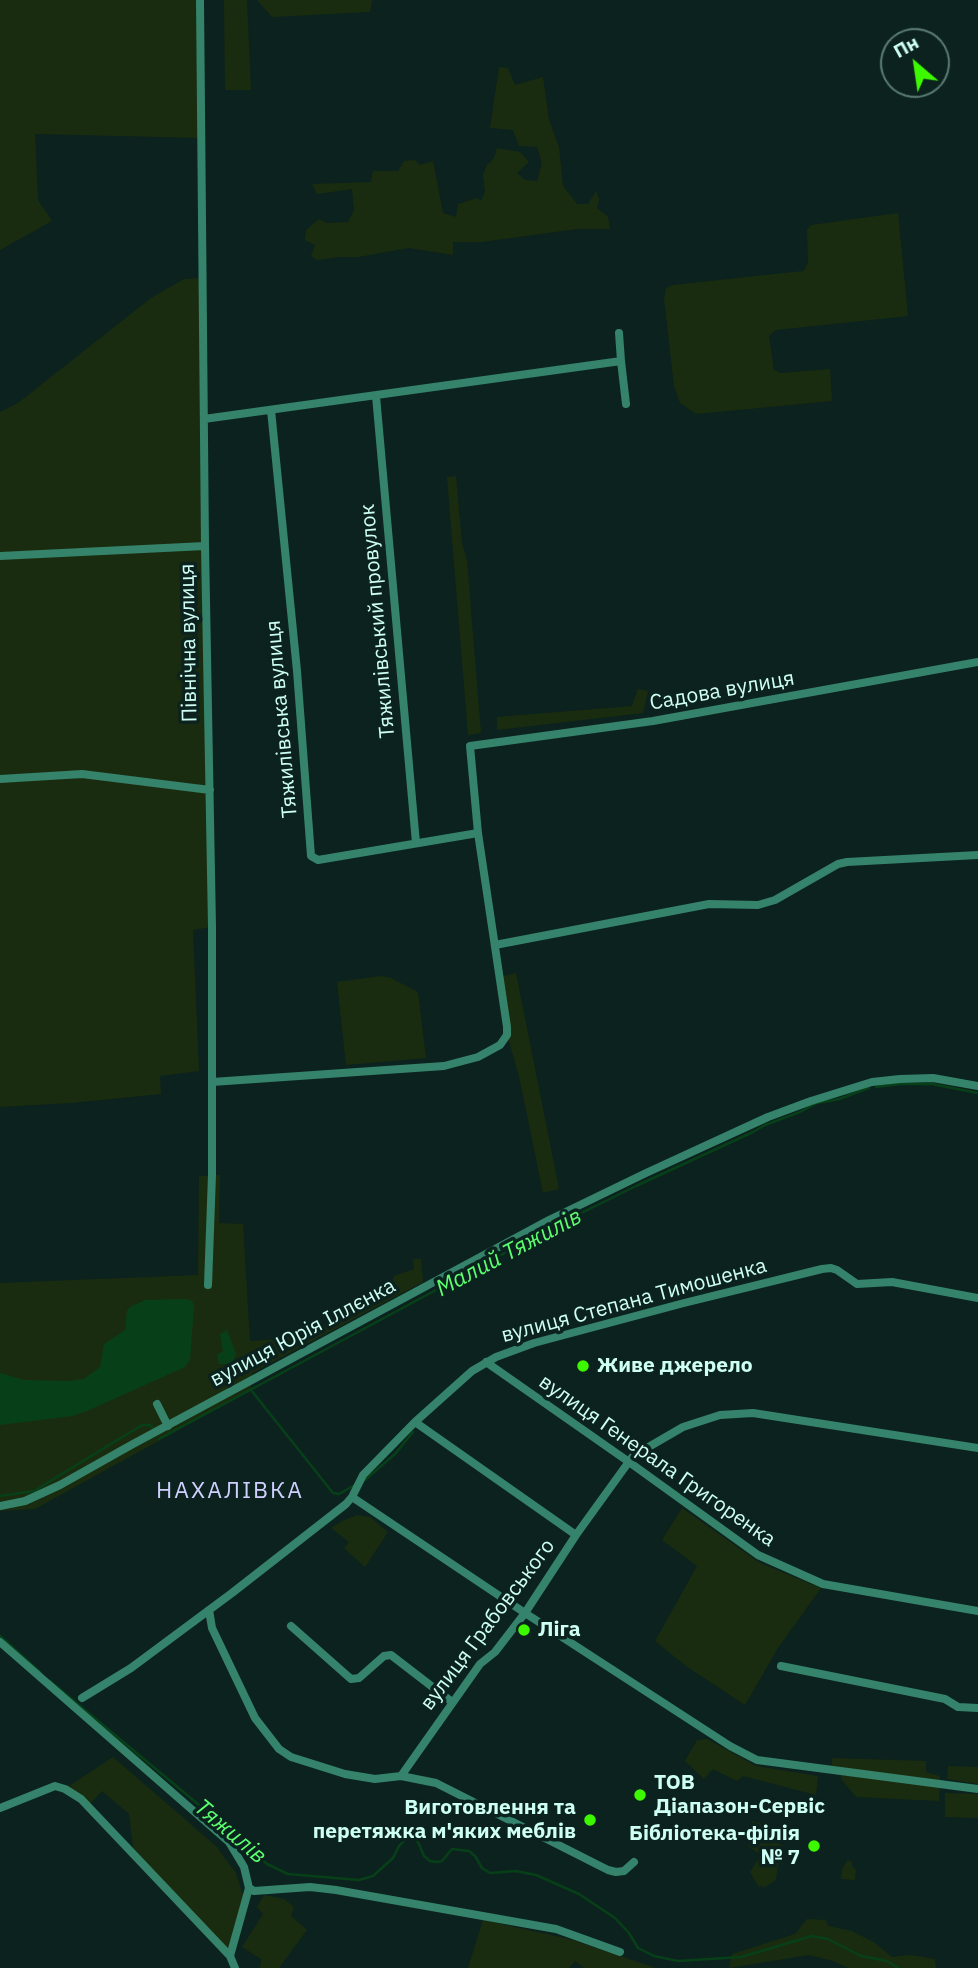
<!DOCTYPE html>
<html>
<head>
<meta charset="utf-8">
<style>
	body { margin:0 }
	#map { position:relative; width:978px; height:1968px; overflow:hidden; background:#0c221e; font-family:"IBM Plex Sans",sans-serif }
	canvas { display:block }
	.north { position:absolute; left:880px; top:28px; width:70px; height:70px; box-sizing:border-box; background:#0c221e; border:2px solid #5a7a74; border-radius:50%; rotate:331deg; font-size:19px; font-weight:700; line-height:28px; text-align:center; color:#cefff4 }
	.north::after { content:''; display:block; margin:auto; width:24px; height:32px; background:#3df900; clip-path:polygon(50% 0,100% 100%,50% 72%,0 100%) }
</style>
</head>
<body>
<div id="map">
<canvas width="978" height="1968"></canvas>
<div class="north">Пн</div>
</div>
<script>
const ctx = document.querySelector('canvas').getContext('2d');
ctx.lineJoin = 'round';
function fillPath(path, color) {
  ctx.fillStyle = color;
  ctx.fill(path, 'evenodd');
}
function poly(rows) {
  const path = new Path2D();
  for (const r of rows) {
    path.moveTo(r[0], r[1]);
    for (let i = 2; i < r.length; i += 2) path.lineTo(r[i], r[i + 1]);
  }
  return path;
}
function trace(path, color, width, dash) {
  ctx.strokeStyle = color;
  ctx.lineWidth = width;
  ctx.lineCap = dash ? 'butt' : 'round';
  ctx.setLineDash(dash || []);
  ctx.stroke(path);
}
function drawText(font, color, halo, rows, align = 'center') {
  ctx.font = font + ' "IBM Plex Sans",sans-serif';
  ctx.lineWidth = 7;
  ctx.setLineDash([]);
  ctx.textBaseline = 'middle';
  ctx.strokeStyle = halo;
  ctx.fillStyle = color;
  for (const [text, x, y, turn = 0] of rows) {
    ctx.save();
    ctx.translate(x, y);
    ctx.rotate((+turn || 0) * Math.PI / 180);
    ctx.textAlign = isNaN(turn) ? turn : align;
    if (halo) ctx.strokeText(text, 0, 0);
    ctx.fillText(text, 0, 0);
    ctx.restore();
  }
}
fillPath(poly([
	[0,0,200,0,202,138,35,134,38,200,52,221,0,250],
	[224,0,247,0,251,90,225,90],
	[257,0,372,0,370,12,272,17],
	[499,67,508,68,515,85,543,77,549,120,559,147,563,186,577,204,588,204,596,191,599,200,597,208,608,217,610,229,577,229,482,242,453,242,453,255,409,248,358,257,339,257,317,260,311,256,315,245,305,240,306,230,319,219,327,223,348,222,354,210,352,189,317,194,312,184,371,182,373,171,398,171,404,161,415,160,420,165,433,161,443,213,456,217,458,204,477,198,481,201,485,192,483,175,487,165,494,158,497,148,520,152,529,162,517,173,525,180,537,181,542,163,537,147,519,146,513,130,490,128],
	[898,213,908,316,776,330,769,336,774,370,781,373,830,369,832,401,696,414,680,403,674,386,664,299,666,288,673,285,803,271,805,269,808,262,807,230,811,225],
	[202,278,212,927,193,930,199,1071,160,1076,161,1094,71,1103,0,1107,0,412,18,403,151,298,184,279],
	[456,476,462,543,467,561,481,733,468,735,447,477],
	[638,689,648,691,643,713,497,730,497,717,632,706],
	[516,973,559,1189,543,1193,519,1076,507,1035,500,977],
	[381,976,391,978,418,992,426,1058,346,1065,337,982],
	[220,1175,219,1223,243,1224,250,1341,279,1339,292,1329,324,1326,391,1284,394,1276,414,1269,413,1259,421,1259,423,1282,252,1373,251,1390,35,1509,0,1511,0,1283,198,1275,199,1176],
	[682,1508,760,1563,821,1588,778,1648,745,1705,686,1666,655,1641,697,1566,662,1540],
	[357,1515,370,1517,388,1532,365,1567,344,1548,349,1542,331,1528,342,1521],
	[707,1739,756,1766,818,1776,816,1795,743,1776,737,1781,713,1769,704,1779,685,1761,697,1740],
	[113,1757,216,1846,236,1873,245,1901,230,1956,134,1855,129,1814,102,1791,88,1806,65,1789],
	[832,1758,926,1761,926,1772,940,1776,939,1801,856,1797,841,1779,841,1767,832,1766],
	[948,1766,978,1767,978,1784,947,1779],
	[945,1793,978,1794,978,1818,945,1817],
	[752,1821,765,1824,774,1839,783,1846,780,1850,785,1854,778,1865,776,1880,765,1887,758,1886,750,1872,761,1855,748,1846,753,1836,748,1833],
	[848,1860,852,1862,852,1866,856,1870,855,1880,841,1879,842,1869],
	[264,1895,284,1899,294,1907,291,1916,307,1930,279,1968,260,1968,261,1959,242,1947,263,1914,257,1907],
	[807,1919,826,1920,828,1926,852,1931,875,1943,892,1957,910,1955,935,1959,936,1968,848,1968,833,1961,809,1955,729,1968,732,1954,795,1934],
	[483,1920,569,1939,656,1968,584,1968,575,1961,569,1968,468,1968]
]), '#1a2c0f');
fillPath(poly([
	[187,1299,192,1301,194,1306,190,1360,185,1367,87,1411,72,1416,0,1425,0,1373,24,1380,69,1381,84,1379,100,1367,104,1344,125,1330,127,1311,130,1307,145,1300],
	[227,1330,236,1354,233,1361,227,1364,219,1364,217,1355,223,1351,220,1334]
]), '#074018');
trace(poly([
	[876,1087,900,1084,932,1084,978,1093],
	[251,1390,333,1493,339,1494,353,1486],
	[159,1439,555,1226,636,1186,753,1132,765,1125,800,1112,817,1103,839,1099,869,1088],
	[365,1480,395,1454,413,1432],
	[0,1496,34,1491,142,1425,150,1425,155,1430],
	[0,1636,40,1672],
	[50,1681,228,1829,267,1864,288,1874,359,1880,373,1876,393,1858,399,1846,407,1838,415,1839,418,1842,424,1856,430,1861,437,1862,442,1861,452,1849,469,1851,475,1856,482,1868,490,1873,516,1871,536,1875,579,1894,615,1918,629,1933,638,1948,654,1956,678,1961,741,1957,812,1936,828,1939,861,1956,887,1961,898,1968]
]), '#074018', 2.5);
trace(poly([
	[200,0,205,546,212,927,212,1175,208,1285],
	[621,361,626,404],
	[376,396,416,843],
	[271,410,297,671,311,856,318,860,478,833],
	[204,419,621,361,619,333],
	[0,556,205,546],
	[0,779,82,774,210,790],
	[495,945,709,904,758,905,775,900,838,864,847,862,978,855],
	[212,1082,444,1066,478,1057,500,1045,507,1035,507,1027,478,833,470,746,653,721,978,662],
	[486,1362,629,1462,758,1555,823,1584,978,1611],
	[157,1404,168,1426],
	[415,1422,576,1535],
	[352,1497,525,1613,730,1746,757,1760,978,1789],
	[0,1506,25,1501,60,1485,133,1444,549,1220,646,1173,768,1117,811,1101,872,1082,900,1079,933,1078,978,1086],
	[209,1610,212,1628,255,1718,279,1749,291,1757,345,1774,375,1779,401,1776,436,1783,608,1870,616,1872,624,1871,634,1862],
	[291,1626,351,1679,359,1678,384,1656,391,1655,452,1702],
	[0,1642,229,1842,244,1867,249,1888,254,1891,310,1887,336,1890,556,1929,620,1952],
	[781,1666,945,1699,958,1707,978,1708],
	[82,1698,131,1668,232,1593,346,1504,352,1497,363,1475,415,1422,472,1371,496,1357,534,1343,684,1303,822,1269,831,1268,837,1270,857,1284,892,1282,978,1298],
	[401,1776,480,1664,495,1652,525,1613,576,1535,633,1456,683,1427,720,1415,753,1413,978,1448],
	[0,1808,55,1786,65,1789,81,1799,230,1956],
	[235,1968,230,1956,249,1888]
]), '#35836b', 8);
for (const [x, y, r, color] of [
	[583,1366,7,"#3df900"],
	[524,1630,7,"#3df900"],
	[640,1795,7,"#3df900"],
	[590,1820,7,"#3df900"],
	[814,1846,7,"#3df900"]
]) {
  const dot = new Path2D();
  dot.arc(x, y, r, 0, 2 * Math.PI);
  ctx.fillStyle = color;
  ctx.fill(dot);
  trace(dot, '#0c221e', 2.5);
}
drawText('21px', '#cefff4', '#0c221e', [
	["Тяжилівський провулок",378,621,-95],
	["Північна вулиця",189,643,-91],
	["Садова вулиця",722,691,-10],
	["Тяжилівська вулиця",282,719,-95],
	["вулиця Степана Тимошенка",634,1301,-15],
	["вулиця Юрія Іллєнка",303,1333,-28],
	["вулиця Генерала Григоренка",657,1461,35],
	["вулиця Грабовського",488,1625,-53]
]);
drawText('bold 21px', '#cefff4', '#0c221e', [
	["Живе джерело",597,1366],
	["Ліга",538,1630],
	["ТОВ",654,1783],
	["Діапазон-Сервіс",654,1807],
	["Виготовлення та",576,1808,"right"],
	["перетяжка м'яких меблів",576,1832,"right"],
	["Бібліотека-філія",800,1834,"right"],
	["№ 7",800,1858,"right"]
], 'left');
drawText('italic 23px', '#5cff6f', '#0c221e', [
	["Малий Тяжилів",509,1253,-28],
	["Тяжилів",230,1832,40]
]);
ctx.letterSpacing = '2px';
drawText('23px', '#d0d0ff', '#0c221e', [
	["НАХАЛІВКА",230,1491]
]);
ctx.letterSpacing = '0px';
</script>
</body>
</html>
